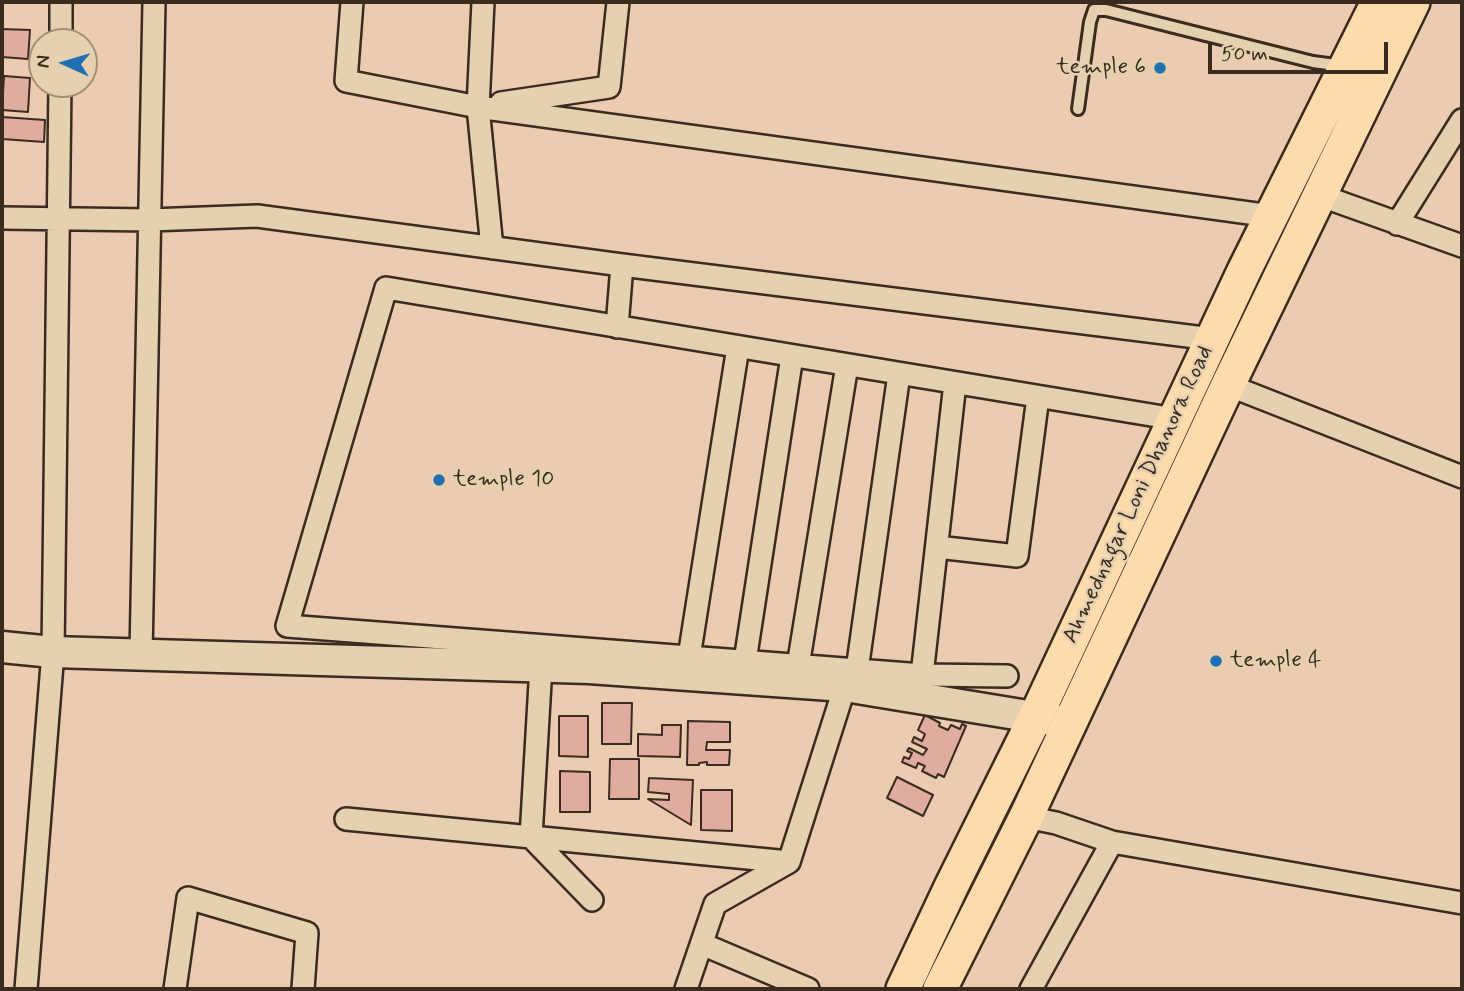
<!DOCTYPE html>
<html>
<head>
<meta charset="utf-8">
<style>
	body { margin:0 }
	#map { position:relative; width:1464px; height:991px; overflow:hidden; background:#ecccb0; font-family:Mynerve,sans-serif }
	canvas { display:block }
	.frame { position:absolute; inset:0; border:4px solid #3b2a1e; pointer-events:none }
	.north { position:absolute; left:28px; top:28px; width:70px; height:70px; box-sizing:border-box; background:#e5d1af; border:2px solid #a18e75; border-radius:50%; rotate:274deg; font-size:19px; font-weight:700; line-height:28px; text-align:center; color:#3b2a1e }
	.north::after { content:''; display:block; margin:auto; width:24px; height:32px; background:#1f6fb2; clip-path:polygon(50% 0,100% 100%,50% 72%,0 100%) }
	.scale { position:absolute; left:1208px; top:42px; width:180px; height:32px; box-sizing:border-box; border:4px solid #3b2a1e; border-top:0; padding-left:9px; font-size:21px; line-height:24px; white-space:nowrap; color:#3b2a1e; -webkit-text-stroke:5px #e5d1af; paint-order:stroke }
</style>
</head>
<body>
<div id="map">
<canvas width="1464" height="991"></canvas>
<div class="frame"></div>
<div class="north">N</div>
<div class="scale">50 m</div>
</div>
<script>
const ctx = document.querySelector('canvas').getContext('2d');
ctx.lineJoin = 'round';
function fillPath(path, color) {
  ctx.fillStyle = color;
  ctx.fill(path, 'evenodd');
}
function poly(rows) {
  const path = new Path2D();
  for (const r of rows) {
    path.moveTo(r[0], r[1]);
    for (let i = 2; i < r.length; i += 2) path.lineTo(r[i], r[i + 1]);
  }
  return path;
}
function trace(path, color, width, dash) {
  ctx.strokeStyle = color;
  ctx.lineWidth = width;
  ctx.lineCap = dash ? 'butt' : 'round';
  ctx.setLineDash(dash || []);
  ctx.stroke(path);
}
function drawText(font, color, halo, rows, align = 'center') {
  ctx.font = font + ' Mynerve,sans-serif';
  ctx.lineWidth = 5;
  ctx.setLineDash([]);
  ctx.textBaseline = 'middle';
  ctx.strokeStyle = halo;
  ctx.fillStyle = color;
  for (const [text, x, y, turn = 0] of rows) {
    ctx.save();
    ctx.translate(x, y);
    ctx.rotate((+turn || 0) * Math.PI / 180);
    ctx.textAlign = isNaN(turn) ? turn : align;
    if (halo) ctx.strokeText(text, 0, 0);
    ctx.fillText(text, 0, 0);
    ctx.restore();
  }
}
const building = poly([
	[2,29,30,30,28,59,2,57,2,29],
	[4,76,30,78,28,112,2,110,4,76],
	[2,117,45,120,44,142,2,139,2,117],
	[602,703,632,703,631,744,602,744,602,703],
	[925,715,940,723,939,726,948,730,951,725,960,729,962,724,966,726,944,777,938,774,936,778,922,771,925,766,918,763,916,768,902,762,904,757,909,759,912,753,907,751,909,748,923,755,927,749,912,742,914,737,922,741,925,734,918,730,925,715],
	[559,716,588,716,588,757,559,756,559,716],
	[688,721,730,722,730,742,707,742,706,750,730,750,729,765,707,765,707,762,699,763,699,765,687,765,688,721],
	[662,725,681,725,680,757,638,756,638,734,662,735,662,725],
	[610,759,639,759,639,799,609,799,610,759],
	[560,771,590,772,590,812,560,812,560,771],
	[897,777,933,795,923,816,887,798,897,777],
	[649,778,693,780,691,825,648,799,669,800,669,794,648,792,649,778],
	[701,790,732,790,732,831,701,830,701,790]
]);
fillPath(building, '#e0ac9f');
trace(building, '#3b2a1e', 2);
const lane = poly([
	[1078,109,1090,22,1094,10,1106,10,1313,62,1343,66]
]);
const street = poly([
	[352,2,346,81,478,107,483,2],
	[61,42,61,2],
	[501,103,609,87,618,2],
	[1319,195,1462,246],
	[2,218,150,220,257,216,622,265,1212,339],
	[1397,224,1462,120],
	[492,248,478,107,1271,216],
	[617,327,622,265],
	[1228,385,1462,477],
	[937,547,1017,556,1038,397],
	[141,654,154,2],
	[689,657,738,347],
	[745,661,792,356],
	[541,666,531,837,592,900],
	[798,666,847,365],
	[857,670,899,374],
	[922,675,955,383],
	[1007,676,922,675,287,626,386,288,1175,419],
	[1026,817,1056,823,1112,842,1462,903],
	[346,819,789,862,845,686],
	[702,944,808,989],
	[26,989,53,652,60,84],
	[175,989,188,898,307,933,303,989],
	[686,989,715,904,789,862],
	[1031,989,1112,842]
]);
const secondary = poly([
	[2,647,53,652,589,668,845,686,1058,721]
]);
const primary = poly([
	[903,989,951,887,1036,716,1244,271,1378,2],
	[940,989,1026,817,1228,385,1413,2]
]);
trace(lane, '#3b2a1e', 16);
trace(street, '#3b2a1e', 26);
trace(secondary, '#3b2a1e', 35);
trace(primary, '#3b2a1e', 38);
trace(lane, '#e5d1af', 10);
trace(street, '#e5d1af', 21);
trace(secondary, '#e5d1af', 30);
trace(primary, '#fedbac', 33);
for (const [x, y, r, color] of [
	[1160,68,7,"#1f6fb2"],
	[439,480,7,"#1f6fb2"],
	[1216,661,7,"#1f6fb2"]
]) {
  const dot = new Path2D();
  dot.arc(x, y, r, 0, 2 * Math.PI);
  ctx.fillStyle = color;
  ctx.fill(dot);
  trace(dot, '#e5d1af', 2.5);
}
drawText('23px', '#3b2a1e', '#e5d1af', [
	["temple 6",1146,68,"right"],
	["temple 10",453,480],
	["temple 4",1230,661]
], 'left');
drawText('23px', '#3b2a1e', '#e5d1af', [
	["Ahmednagar Loni Dhanora Road",1139,495,-65]
]);
</script>
</body>
</html>
